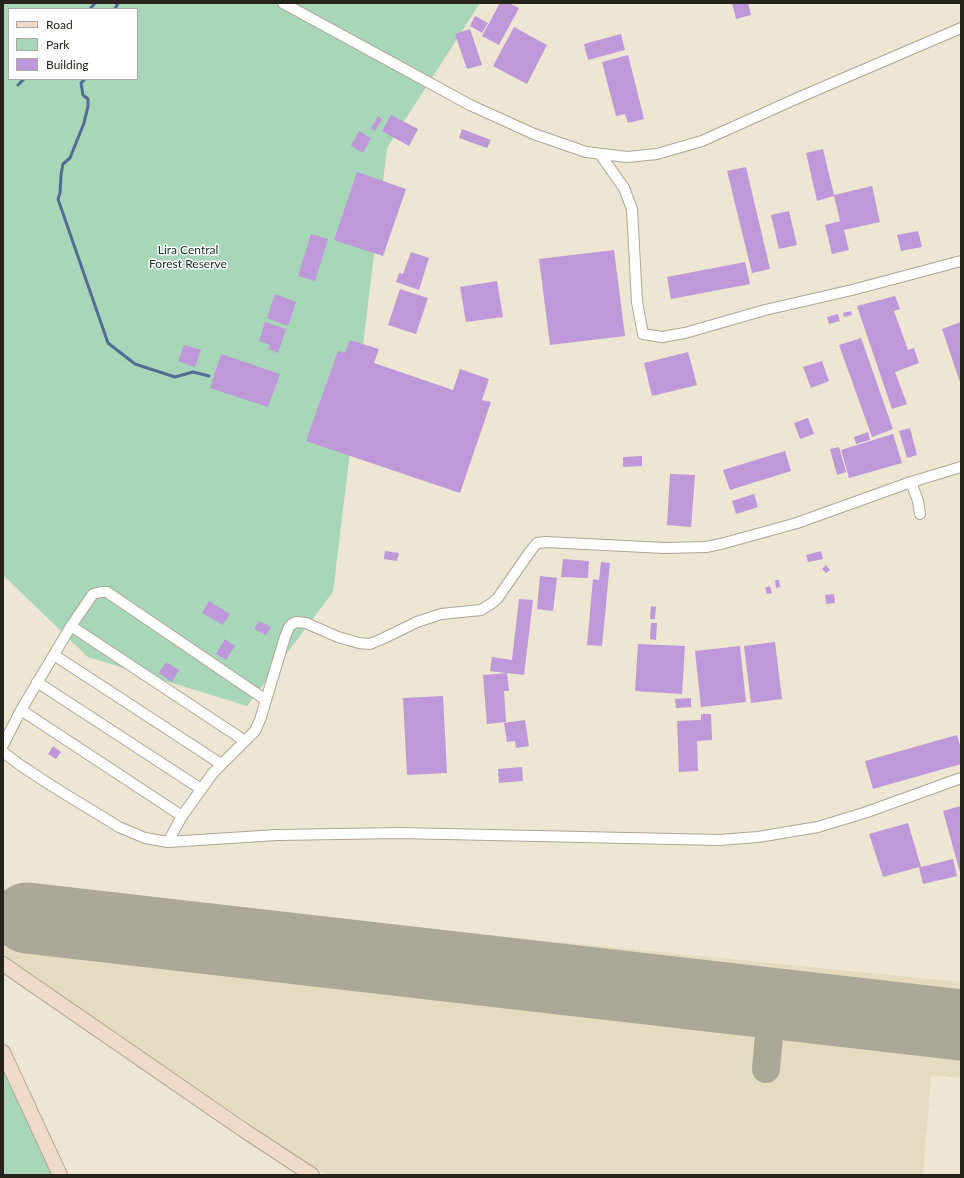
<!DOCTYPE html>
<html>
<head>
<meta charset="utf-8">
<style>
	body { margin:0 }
	#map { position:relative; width:964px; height:1178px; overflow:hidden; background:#ece6d2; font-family:Lato,sans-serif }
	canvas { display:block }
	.frame { position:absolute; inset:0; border:4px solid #26231c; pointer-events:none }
	.legend { position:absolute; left:8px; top:8px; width:130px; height:72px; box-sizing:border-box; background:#fff; border:1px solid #a8a7a4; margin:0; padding:5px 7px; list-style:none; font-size:12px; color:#26231c }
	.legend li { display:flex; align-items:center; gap:8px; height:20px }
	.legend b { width:20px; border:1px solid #a8a7a4 }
</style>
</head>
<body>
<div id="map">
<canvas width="964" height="1178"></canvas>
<div class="frame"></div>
<ul class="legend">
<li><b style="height:5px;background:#efdac9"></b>Road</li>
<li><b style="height:11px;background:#a8d6b8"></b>Park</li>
<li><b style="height:11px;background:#be98d8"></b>Building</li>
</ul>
</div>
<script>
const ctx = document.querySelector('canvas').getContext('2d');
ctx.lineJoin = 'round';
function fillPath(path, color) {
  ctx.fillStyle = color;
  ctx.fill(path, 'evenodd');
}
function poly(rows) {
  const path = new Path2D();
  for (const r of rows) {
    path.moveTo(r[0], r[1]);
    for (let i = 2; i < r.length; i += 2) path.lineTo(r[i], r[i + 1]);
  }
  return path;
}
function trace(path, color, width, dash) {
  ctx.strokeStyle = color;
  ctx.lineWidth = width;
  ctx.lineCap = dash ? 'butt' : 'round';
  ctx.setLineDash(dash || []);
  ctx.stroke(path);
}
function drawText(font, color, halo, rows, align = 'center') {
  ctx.font = font + ' Lato,sans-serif';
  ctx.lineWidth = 3;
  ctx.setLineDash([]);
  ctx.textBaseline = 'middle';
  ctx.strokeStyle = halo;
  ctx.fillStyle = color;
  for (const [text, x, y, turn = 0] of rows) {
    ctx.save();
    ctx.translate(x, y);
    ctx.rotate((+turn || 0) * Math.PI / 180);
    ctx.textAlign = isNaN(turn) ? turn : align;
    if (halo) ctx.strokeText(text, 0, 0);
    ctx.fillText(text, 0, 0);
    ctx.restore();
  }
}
fillPath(poly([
	[3,887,961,982,961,1078,931,1075,923,1175,326,1175,3,957]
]), '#e4dcc0');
fillPath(poly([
	[3,3,480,3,387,148,333,592,247,706,88,657,3,575],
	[9,9,137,9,137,79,9,79],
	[3,1067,15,1093,52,1175,3,1175]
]), '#a8d6b8');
trace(poly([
	[90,9,95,3],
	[115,9,118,3],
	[85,79,81,83,83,95,88,99,88,106,84,123,70,158,63,164,61,175,60,193,58,199,108,343,135,364,175,377,193,372,209,376],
	[18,85,24,79]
]), '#546c94', 3);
trace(poly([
	[766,1069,772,1003]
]), '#aca898', 28);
trace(poly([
	[27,918,961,1025]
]), '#aca898', 71);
fillPath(poly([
	[500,3,509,3,519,8,499,45,482,36],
	[732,3,748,3,751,15,736,19],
	[475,16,488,23,482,33,470,26],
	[514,27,547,45,527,84,493,66],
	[470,29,482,65,467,69,455,34],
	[621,34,625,50,588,60,584,44],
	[628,55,644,119,628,123,625,114,616,116,602,62],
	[391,115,418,129,409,146,382,131],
	[378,116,382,119,375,131,371,129],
	[462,129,491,140,487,148,459,138],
	[359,131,371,138,363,153,351,146],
	[823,149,834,195,872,186,880,222,844,230,849,250,832,254,825,225,840,221,834,196,817,201,806,153],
	[746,167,770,269,752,273,727,171],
	[357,172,406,189,383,256,334,240],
	[789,211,797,245,779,249,771,215],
	[918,231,922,247,901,251,897,235],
	[311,234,328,239,315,281,298,276],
	[614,250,625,336,550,345,539,259],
	[411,252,429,258,419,290,396,282,399,273,403,274],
	[745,262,750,284,671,299,667,277],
	[497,281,503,317,466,322,460,287],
	[400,289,428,298,416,334,388,325],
	[275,294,296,302,288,326,267,318],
	[895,296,900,309,894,311,908,350,914,348,919,363,895,372,907,404,892,409,857,306],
	[851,311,852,315,844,317,843,313],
	[838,314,840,321,829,324,827,317],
	[265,322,286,329,278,353,268,349,270,345,259,341],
	[961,322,961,385,942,329],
	[861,338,893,429,872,437,839,345],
	[350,340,379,349,374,363,453,390,460,369,489,379,482,400,491,402,460,493,306,441,338,351,345,353],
	[184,345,201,350,195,367,178,361],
	[688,352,697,385,652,396,644,363],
	[221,354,280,374,268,407,210,388],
	[822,361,829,381,811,388,803,367],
	[808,418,814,434,800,439,794,423],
	[910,428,917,455,907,458,899,431],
	[868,432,870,440,856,444,854,437],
	[893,434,902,463,849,478,841,450],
	[839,447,846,472,837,475,830,449],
	[785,451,791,471,730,490,723,470],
	[642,456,642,466,623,467,623,457],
	[670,474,695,475,691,527,667,525],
	[754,494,758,507,736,514,732,501],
	[385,551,399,553,397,561,384,559],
	[821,551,823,559,808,562,806,555],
	[563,559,589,561,588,578,561,577],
	[601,562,610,563,602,646,587,645,593,579,599,580],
	[826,565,830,570,826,573,822,569],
	[540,576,557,578,553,611,537,609],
	[775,580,779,580,780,587,776,588],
	[770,586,772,593,767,594,765,588],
	[834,594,835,603,826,604,825,595],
	[519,599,533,600,524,675,490,671,492,657,512,660],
	[209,601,230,614,223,625,202,613],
	[651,606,656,607,655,619,650,619],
	[259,621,271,627,266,635,254,629],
	[651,623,657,623,656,640,650,639],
	[225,639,235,646,226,660,216,654],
	[775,642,782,699,751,703,744,646],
	[638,644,685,646,682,694,635,691],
	[740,646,746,702,701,707,695,651],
	[166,662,179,670,172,682,159,673],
	[507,673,509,691,504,691,506,722,487,724,483,675],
	[443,696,447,773,407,775,403,698],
	[691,698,691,707,676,708,675,699],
	[701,714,711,714,712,740,697,741,698,771,679,772,677,721,701,720],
	[525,720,529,746,516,748,515,741,507,742,504,723],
	[957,735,961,749,961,764,873,789,865,761],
	[53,746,61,752,56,759,48,754],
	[522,767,523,781,499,783,498,769],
	[961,806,961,876,943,811],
	[908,823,921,867,953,859,957,876,923,884,919,867,883,877,869,834]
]), '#be98d8');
const street = poly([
	[283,3,470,105,534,134,586,152,627,157,657,154,702,141,800,97,961,28],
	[600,154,624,188,632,209,637,302,643,334,662,337,685,333,765,310,852,290,961,261],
	[911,482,918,501,920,514],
	[71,626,245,741],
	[54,655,221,764],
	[37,682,201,789],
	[21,710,182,816],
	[3,745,21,710,71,626,93,594,101,592,107,592,266,700],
	[3,752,20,765,52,786,119,827,145,838,168,842,277,835,399,833,719,840,758,837,818,827,867,812,961,778],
	[168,842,182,816,213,773,255,731,260,720,285,637,289,627,292,624,296,622,306,623,338,637,359,643,370,644,382,639,417,622,441,614,481,610,492,603,497,599,529,553,537,543,546,542,664,548,706,547,721,544,797,523,911,482,961,467]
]);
const secondary = poly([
	[3,964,242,1129,312,1175],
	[3,1052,60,1175]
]);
trace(street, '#aca693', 12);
trace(secondary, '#aca693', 16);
trace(street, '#fff', 10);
trace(secondary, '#efdac9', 14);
drawText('12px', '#11321f', '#fff', [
	["Lira Central",188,250],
	["Forest Reserve",188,264]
]);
</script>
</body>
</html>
